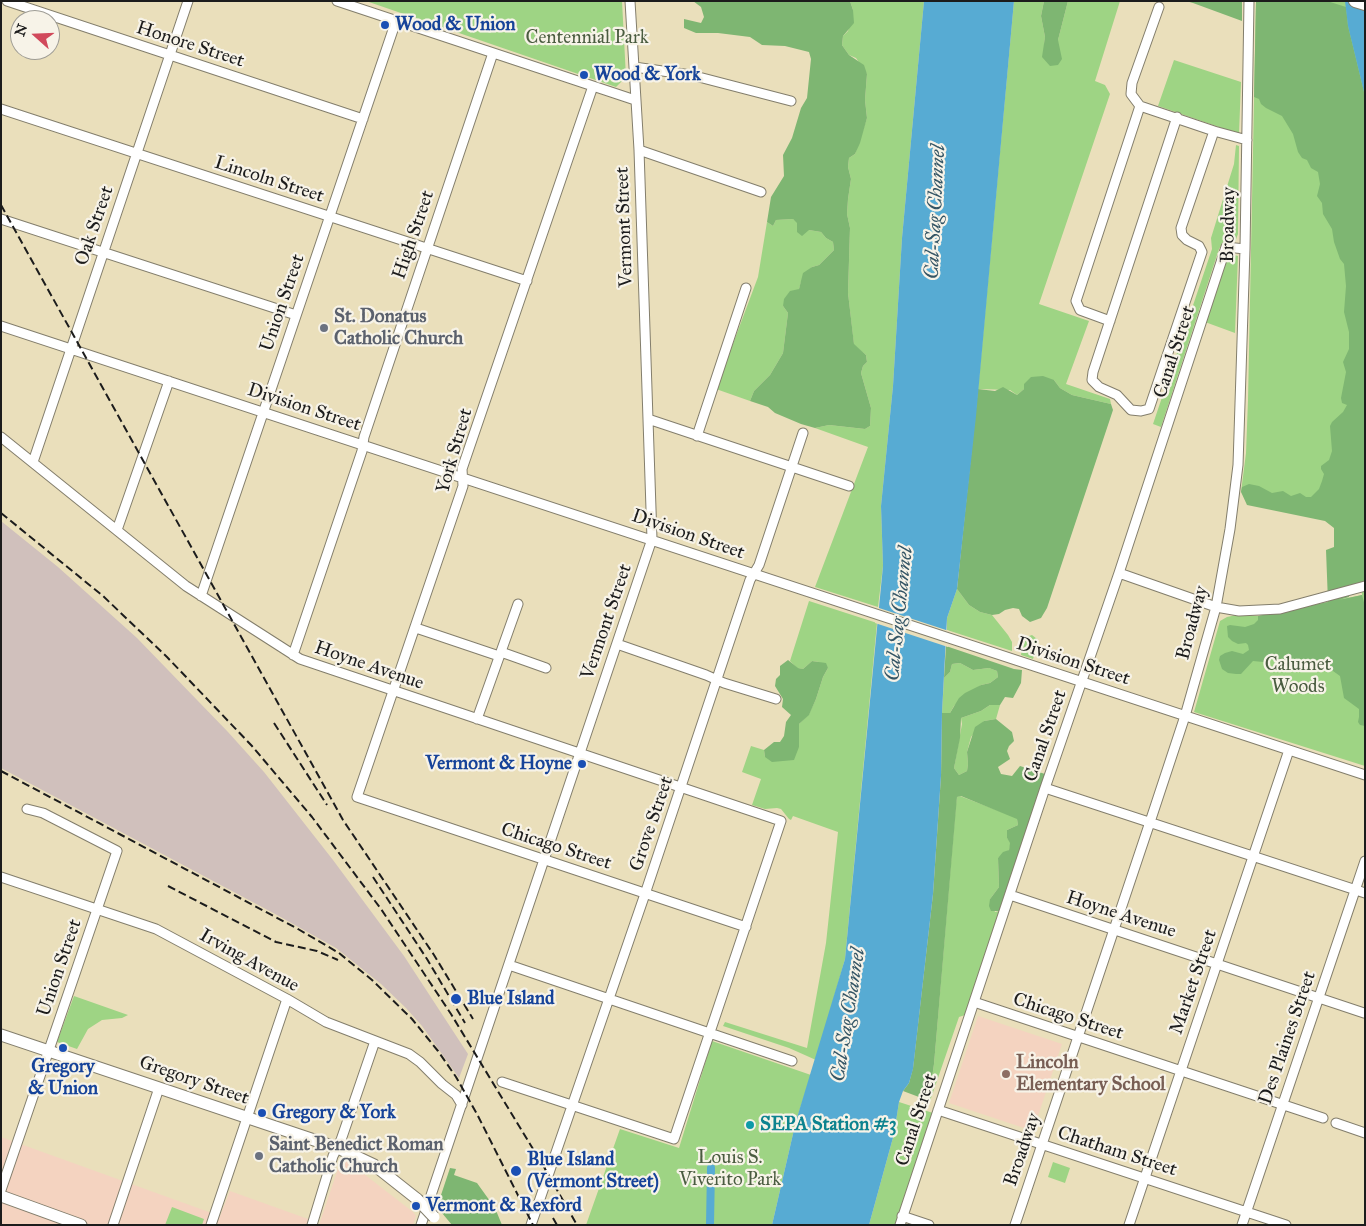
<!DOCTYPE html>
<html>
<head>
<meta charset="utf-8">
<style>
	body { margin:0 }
	#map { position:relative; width:1366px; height:1226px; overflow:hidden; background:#eadfbb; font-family:"IM FELL Great Primer",serif }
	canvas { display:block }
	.frame { position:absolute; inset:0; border:2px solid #1c1c1c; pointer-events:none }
	.north { position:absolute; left:10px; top:10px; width:50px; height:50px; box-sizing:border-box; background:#f7f3e8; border:1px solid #9f9d96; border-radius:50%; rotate:290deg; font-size:14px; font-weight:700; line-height:20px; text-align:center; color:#1c1c1c }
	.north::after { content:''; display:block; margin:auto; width:18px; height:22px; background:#d1495b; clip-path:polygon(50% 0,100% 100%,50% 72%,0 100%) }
</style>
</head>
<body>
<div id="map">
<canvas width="1366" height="1226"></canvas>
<div class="frame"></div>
<div class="north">N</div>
</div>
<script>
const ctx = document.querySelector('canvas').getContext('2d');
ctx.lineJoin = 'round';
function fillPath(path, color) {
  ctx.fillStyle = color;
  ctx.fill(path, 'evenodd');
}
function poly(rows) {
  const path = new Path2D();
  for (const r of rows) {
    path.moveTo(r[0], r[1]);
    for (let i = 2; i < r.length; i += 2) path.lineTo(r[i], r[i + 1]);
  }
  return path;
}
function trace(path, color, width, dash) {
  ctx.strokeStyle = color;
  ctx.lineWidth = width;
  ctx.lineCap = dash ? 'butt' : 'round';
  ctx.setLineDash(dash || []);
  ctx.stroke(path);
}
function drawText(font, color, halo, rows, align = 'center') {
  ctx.font = font + ' "IM FELL Great Primer",serif';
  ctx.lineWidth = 4.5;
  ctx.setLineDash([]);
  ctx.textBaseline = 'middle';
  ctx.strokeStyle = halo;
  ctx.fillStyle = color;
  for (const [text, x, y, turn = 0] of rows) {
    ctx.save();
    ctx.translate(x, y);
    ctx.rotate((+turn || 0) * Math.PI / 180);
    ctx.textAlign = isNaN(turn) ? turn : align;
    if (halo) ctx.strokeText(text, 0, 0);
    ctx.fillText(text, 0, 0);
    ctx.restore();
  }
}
fillPath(poly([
	[978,1016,1062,1044,1033,1131,949,1103],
	[1,1137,220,1216,230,1191,308,1219,318,1225,1,1225],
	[342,1157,413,1212,416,1216,413,1225,319,1225]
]), '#f4d3c0');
fillPath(poly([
	[1,521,58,567,137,638,228,732,264,772,333,860,404,956,468,1054,459,1078,422,1026,406,1008,381,984,336,948,277,915,1,768]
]), '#d0c0bc');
fillPath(poly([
	[366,1,622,1,626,77,616,87],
	[850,1,924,1,902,238,893,386,881,506,883,566,878,607,815,587,868,447,815,428,829,425,865,429,870,426,871,408,861,373,863,366,867,362,866,355,854,345,848,293,850,228,847,214,848,199,851,179,848,167,849,158,855,154,867,118,865,100,867,74,856,58,849,55,842,45,843,36,848,31,853,10],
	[1014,1,1044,1,1041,16,1045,37,1044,46,1058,40,1068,1,1120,1,1095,81,1105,85,1110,94,1039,304,1089,321,1066,384,1110,399,1111,404,1072,395,1060,388,1054,380,1024,389,1017,395,1010,390,978,389],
	[1256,1,1365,1,1365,766,1194,712,1220,621,1227,617,1236,615,1259,616,1362,595,1356,515,1241,492,1246,453,1248,400],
	[1174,60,1241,82,1239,134,1158,106],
	[1236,145,1239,146,1238,234,1235,242,1228,240,1222,244,1219,249,1161,427,1153,424,1212,249,1211,238,1234,164],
	[793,219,809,230,821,232,826,238,833,242,834,250,819,265,812,267,801,282,799,289,783,306,788,313,783,353,770,375,754,391,750,401,716,389,758,277,767,222,773,226,776,220],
	[1231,254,1238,256,1235,333,1205,322,1226,256],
	[957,589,969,605,980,612,992,615,1008,635,1012,642,1012,651,947,630,947,618],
	[809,601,877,623,845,959,816,1060,789,1048,723,1026,725,1022,807,1048,826,943,838,832,793,816,791,820,789,819,781,809,777,808,765,809,752,805,761,779,742,772,751,746,764,750,765,757,799,747,799,724,809,714,816,699,823,677,828,668,819,662,812,661,803,669,797,668,790,661],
	[1032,635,1037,639,1038,644,1033,659,1021,655,1023,638],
	[960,663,973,670,989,668,997,671,998,677,990,683,981,685,954,706,950,713,942,713,944,678,950,672,952,664],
	[990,705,1000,705,996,719,984,721,971,737,967,752,968,764,967,771,959,775,954,768,962,724,961,718,981,711],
	[960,796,1012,816,1017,818,1018,825,1007,830,1007,838,1011,843,1009,850,998,858,999,887,990,899,995,912,999,911,965,1015,959,1017,930,1101,919,1097,925,1090,932,1078,934,1064,956,804,957,797],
	[74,996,128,1015,122,1018,102,1020,88,1029,77,1049,57,1042],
	[712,1041,811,1075,796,1121,772,1225,586,1225,620,1129,679,1148],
	[899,1102,933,1113,896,1225,869,1225,894,1134],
	[1053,1162,1070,1168,1065,1183,1048,1177],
	[172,1207,204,1219,202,1225,165,1225]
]), '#9ed484');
fillPath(poly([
	[693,1,850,1,853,10,854,23,843,36,842,45,849,55,864,65,867,74,865,100,867,118,860,143,855,154,849,158,848,167,851,179,848,199,847,214,850,228,848,293,854,344,866,355,867,362,863,366,861,373,871,408,870,426,865,429,829,425,815,428,801,424,775,413,768,407,750,401,754,391,770,375,783,353,788,313,783,306,784,299,790,291,799,289,803,273,812,267,819,265,834,250,833,242,826,238,821,232,809,230,802,236,797,232,797,223,793,219,776,220,773,226,767,222,771,197,784,176,783,155,792,138,801,108,807,98,811,59,809,52,785,46,762,45,750,37,718,33,696,33,684,28,684,19,701,23,704,17,701,7],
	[1044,1,1068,1,1058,40,1062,59,1058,65,1050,66,1042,57,1045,37,1041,16],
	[1186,1,1242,1,1242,21,1193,3],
	[1256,1,1327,1,1346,7,1348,26,1365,96,1365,583,1349,587,1349,597,1339,600,1362,595,1365,606,1365,726,1360,725,1358,722,1359,717,1359,709,1344,698,1340,676,1333,671,1321,669,1308,663,1297,667,1281,659,1273,659,1263,662,1253,661,1241,674,1236,674,1228,673,1222,669,1219,660,1220,656,1225,653,1232,651,1243,654,1249,650,1248,645,1246,643,1238,644,1232,641,1228,637,1227,626,1230,625,1245,627,1254,624,1258,620,1258,616,1328,602,1326,550,1334,547,1334,528,1325,521,1247,505,1241,492,1242,487,1249,484,1259,486,1272,493,1283,491,1291,496,1300,493,1306,497,1311,497,1319,489,1322,481,1324,474,1321,469,1321,466,1329,460,1332,451,1330,426,1332,422,1343,412,1347,405,1342,403,1341,398,1346,372,1343,362,1349,349,1349,332,1344,312,1346,286,1344,264,1340,259,1334,242,1332,229,1323,214,1322,203,1317,196,1320,184,1318,172,1311,168,1307,160,1302,158,1298,152,1293,134,1282,116,1266,108,1261,104,1259,99,1254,97],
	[1043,376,1054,380,1060,388,1072,395,1111,404,1113,410,1047,608,1041,618,1030,622,1022,616,1019,609,1013,608,1005,610,999,614,992,615,980,612,969,605,957,589,978,389,995,391,1003,387,1017,395,1024,389,1024,384,1031,377],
	[946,646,1014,669,1022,670,1021,683,1013,698,1005,697,1000,705,990,705,981,711,961,718,960,738,954,768,959,775,967,771,968,764,967,752,975,727,984,721,996,719,1012,732,1014,741,1009,746,1007,751,1010,759,998,767,1001,774,1012,776,1020,766,1045,774,999,911,991,911,989,906,990,899,999,887,998,858,1003,852,1009,850,1010,843,1007,838,1007,830,1018,825,1017,819,961,796,957,797,934,1064,932,1078,925,1090,919,1097,903,1091,909,1083,913,1068,933,894,941,776,942,713,950,713,959,698,965,693,981,685,990,683,998,677,997,671,989,668,973,670,960,663,952,664,950,672,944,678],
	[788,660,798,668,803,669,812,661,826,663,828,668,823,677,816,699,809,715,799,724,799,747,794,760,772,762,765,757,764,750,774,742,780,742,784,736,786,722,791,715,782,707,783,699,775,686,776,679,780,675,780,666],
	[450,1168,456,1169,454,1175,477,1183,495,1208,502,1225,452,1225,437,1207]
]), '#7eb672');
fillPath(poly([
	[924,1,1014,1,976,416,957,589,947,618,942,713,941,776,933,894,913,1069,909,1083,903,1091,899,1102,894,1134,869,1225,772,1225,796,1121,845,959,883,566,881,506,893,386,902,238],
	[1345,1,1365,1,1365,96,1348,26]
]), '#57abd3');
fillPath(poly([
	[876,607,949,631,948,647,875,623]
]), '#eadfbb');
trace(poly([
	[710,1225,711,1168]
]), '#57abd3', 8);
const minor = poly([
	[7,1,363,119],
	[337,1,635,100],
	[1159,7,1132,83,1131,94,1140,106,1214,131,1247,140],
	[634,67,691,75,791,101],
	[593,86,462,469,463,486,357,797,746,927],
	[1,109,527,281],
	[1177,117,1093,372,1092,380,1099,387,1117,395,1131,410,1141,411,1149,409,1202,252,1199,246,1187,240,1182,235,1181,228,1214,131],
	[639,150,761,192],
	[1,219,296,315],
	[1110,321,1080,310,1076,301,1140,106],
	[1,326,1365,775],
	[648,419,849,486],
	[697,436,746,288],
	[1,437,186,586,300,659,781,821,674,1139,502,1082],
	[33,462,188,1],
	[117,530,169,381],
	[1119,573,1216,607,1239,611,1280,609,1365,586],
	[201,596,396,21],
	[416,628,499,656],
	[617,644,706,675,724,683,776,699],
	[501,652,546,668],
	[293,655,362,451,364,437,493,53],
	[477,719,518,604],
	[1045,788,1365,893],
	[1,877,156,929,287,999,326,1022,409,1054,420,1062,442,1084,456,1095,462,1105],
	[1010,895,1364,1013],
	[509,965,792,1061],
	[974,1002,1323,1118],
	[938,1110,1286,1225],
	[1336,1123,1365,1133],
	[1,1190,117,851,43,813,27,809],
	[902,1216,929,1225],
	[113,1225,159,1088],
	[211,1225,287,999],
	[312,1225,333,1156,341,1140,375,1041],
	[421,1225,652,539,639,150,630,1],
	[531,1225,645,894,750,580,759,565,803,433],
	[900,1225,1045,788,1119,573,1226,247,1245,249],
	[1015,1225,1150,822,1185,716,1216,607,1230,529,1238,465,1245,249,1249,1],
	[1129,1225,1289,750],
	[1242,1225,1365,861]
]);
const major = poly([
	[1,1035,338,1148,374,1165,417,1199],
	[1,1196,81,1225]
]);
const highway = poly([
	[1355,1,1365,4]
]);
trace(minor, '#837e6c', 11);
trace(major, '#837e6c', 13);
trace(highway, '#837e6c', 14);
trace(minor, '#fff', 9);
trace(major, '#fff', 11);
trace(highway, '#fff', 12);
trace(poly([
	[1,205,343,820,434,955,473,1019],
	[1,513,103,596,167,657,252,746,312,817,381,909,451,1014,544,1167,577,1225],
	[274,723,327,805],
	[1,771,298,929,339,953,372,980,412,1019,438,1051,456,1077,477,1114,533,1225],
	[373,877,427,959,465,1023],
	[168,886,276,942,317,951,338,960],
	[553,1218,557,1225]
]), '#1c1c1c', 2, [8, 4]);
const majorBridge = poly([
	[417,1199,434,1217]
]);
trace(majorBridge, '#837e6c', 13, []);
trace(majorBridge, '#fff', 11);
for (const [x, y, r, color] of [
	[385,25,5,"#1a4fb4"],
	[584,75,5,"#1a4fb4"],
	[324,328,5,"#6b7280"],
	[582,764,5,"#1a4fb4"],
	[456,999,6,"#1a4fb4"],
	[63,1048,5,"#1a4fb4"],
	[1006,1074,5,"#8d6e63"],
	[262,1113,5,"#1a4fb4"],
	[750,1125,5,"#0f9aa8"],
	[259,1156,5,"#6b7280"],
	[516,1171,6,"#1a4fb4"],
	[416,1206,5,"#1a4fb4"]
]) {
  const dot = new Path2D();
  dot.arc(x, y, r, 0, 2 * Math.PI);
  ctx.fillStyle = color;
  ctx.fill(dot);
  trace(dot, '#f7f3e8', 2);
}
drawText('bold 19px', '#164399', '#f7f3e8', [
	["Wood & Union",395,25],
	["Wood & York",594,75],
	["Vermont & Hoyne",572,764,"right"],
	["Blue Island",467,999],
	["Gregory",63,1067,"center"],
	["& Union",63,1089,"center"],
	["Gregory & York",272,1113],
	["Blue Island",527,1160],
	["(Vermont Street)",527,1182],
	["Vermont & Rexford",426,1206]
], 'left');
drawText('19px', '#4a5c40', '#f7f3e8', [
	["Centennial Park",587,38],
	["Calumet",1298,665],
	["Woods",1298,687],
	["Louis S.",730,1158],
	["Viverito Park",730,1180]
]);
drawText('19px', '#1c1c1c', '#f7f3e8', [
	["Honore Street",190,45,18],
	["Lincoln Street",269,180,18],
	["Broadway",1229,225,-89],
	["Oak Street",95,226,-71],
	["Vermont Street",625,227,-92],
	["High Street",414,235,-71],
	["Union Street",283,303,-71],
	["Canal Street",1175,352,-72],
	["Division Street",304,408,18],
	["York Street",455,451,-74],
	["Division Street",688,535,19],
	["Vermont Street",607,622,-71],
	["Broadway",1193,623,-75],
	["Division Street",1073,662,18],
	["Hoyne Avenue",369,666,19],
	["Canal Street",1046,736,-71],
	["Grove Street",652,824,-71],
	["Chicago Street",556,847,18],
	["Hoyne Avenue",1121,915,18],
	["Irving Avenue",249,961,29],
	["Union Street",60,968,-71],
	["Market Street",1194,982,-71],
	["Chicago Street",1068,1017,18],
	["Des Plaines Street",1288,1038,-71],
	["Gregory Street",194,1081,19],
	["Canal Street",917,1120,-72],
	["Broadway",1023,1150,-71],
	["Chatham Street",1117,1152,18]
]);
drawText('bold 19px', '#5b616d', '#f7f3e8', [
	["St. Donatus",334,317],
	["Catholic Church",334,339],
	["Saint Benedict Roman",269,1145],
	["Catholic Church",269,1167]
], 'left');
drawText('bold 19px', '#785e54', '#f7f3e8', [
	["Lincoln",1016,1063],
	["Elementary School",1016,1085]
], 'left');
drawText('bold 19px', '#0d838f', '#f7f3e8', [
	["SEPA Station #3",760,1125]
], 'left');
drawText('italic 20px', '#345565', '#f7f3e8', [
	["Cal-Sag Channel",936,212,-87],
	["Cal-Sag Channel",900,614,-84],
	["Cal-Sag Channel",849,1015,-81]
]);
</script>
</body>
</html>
